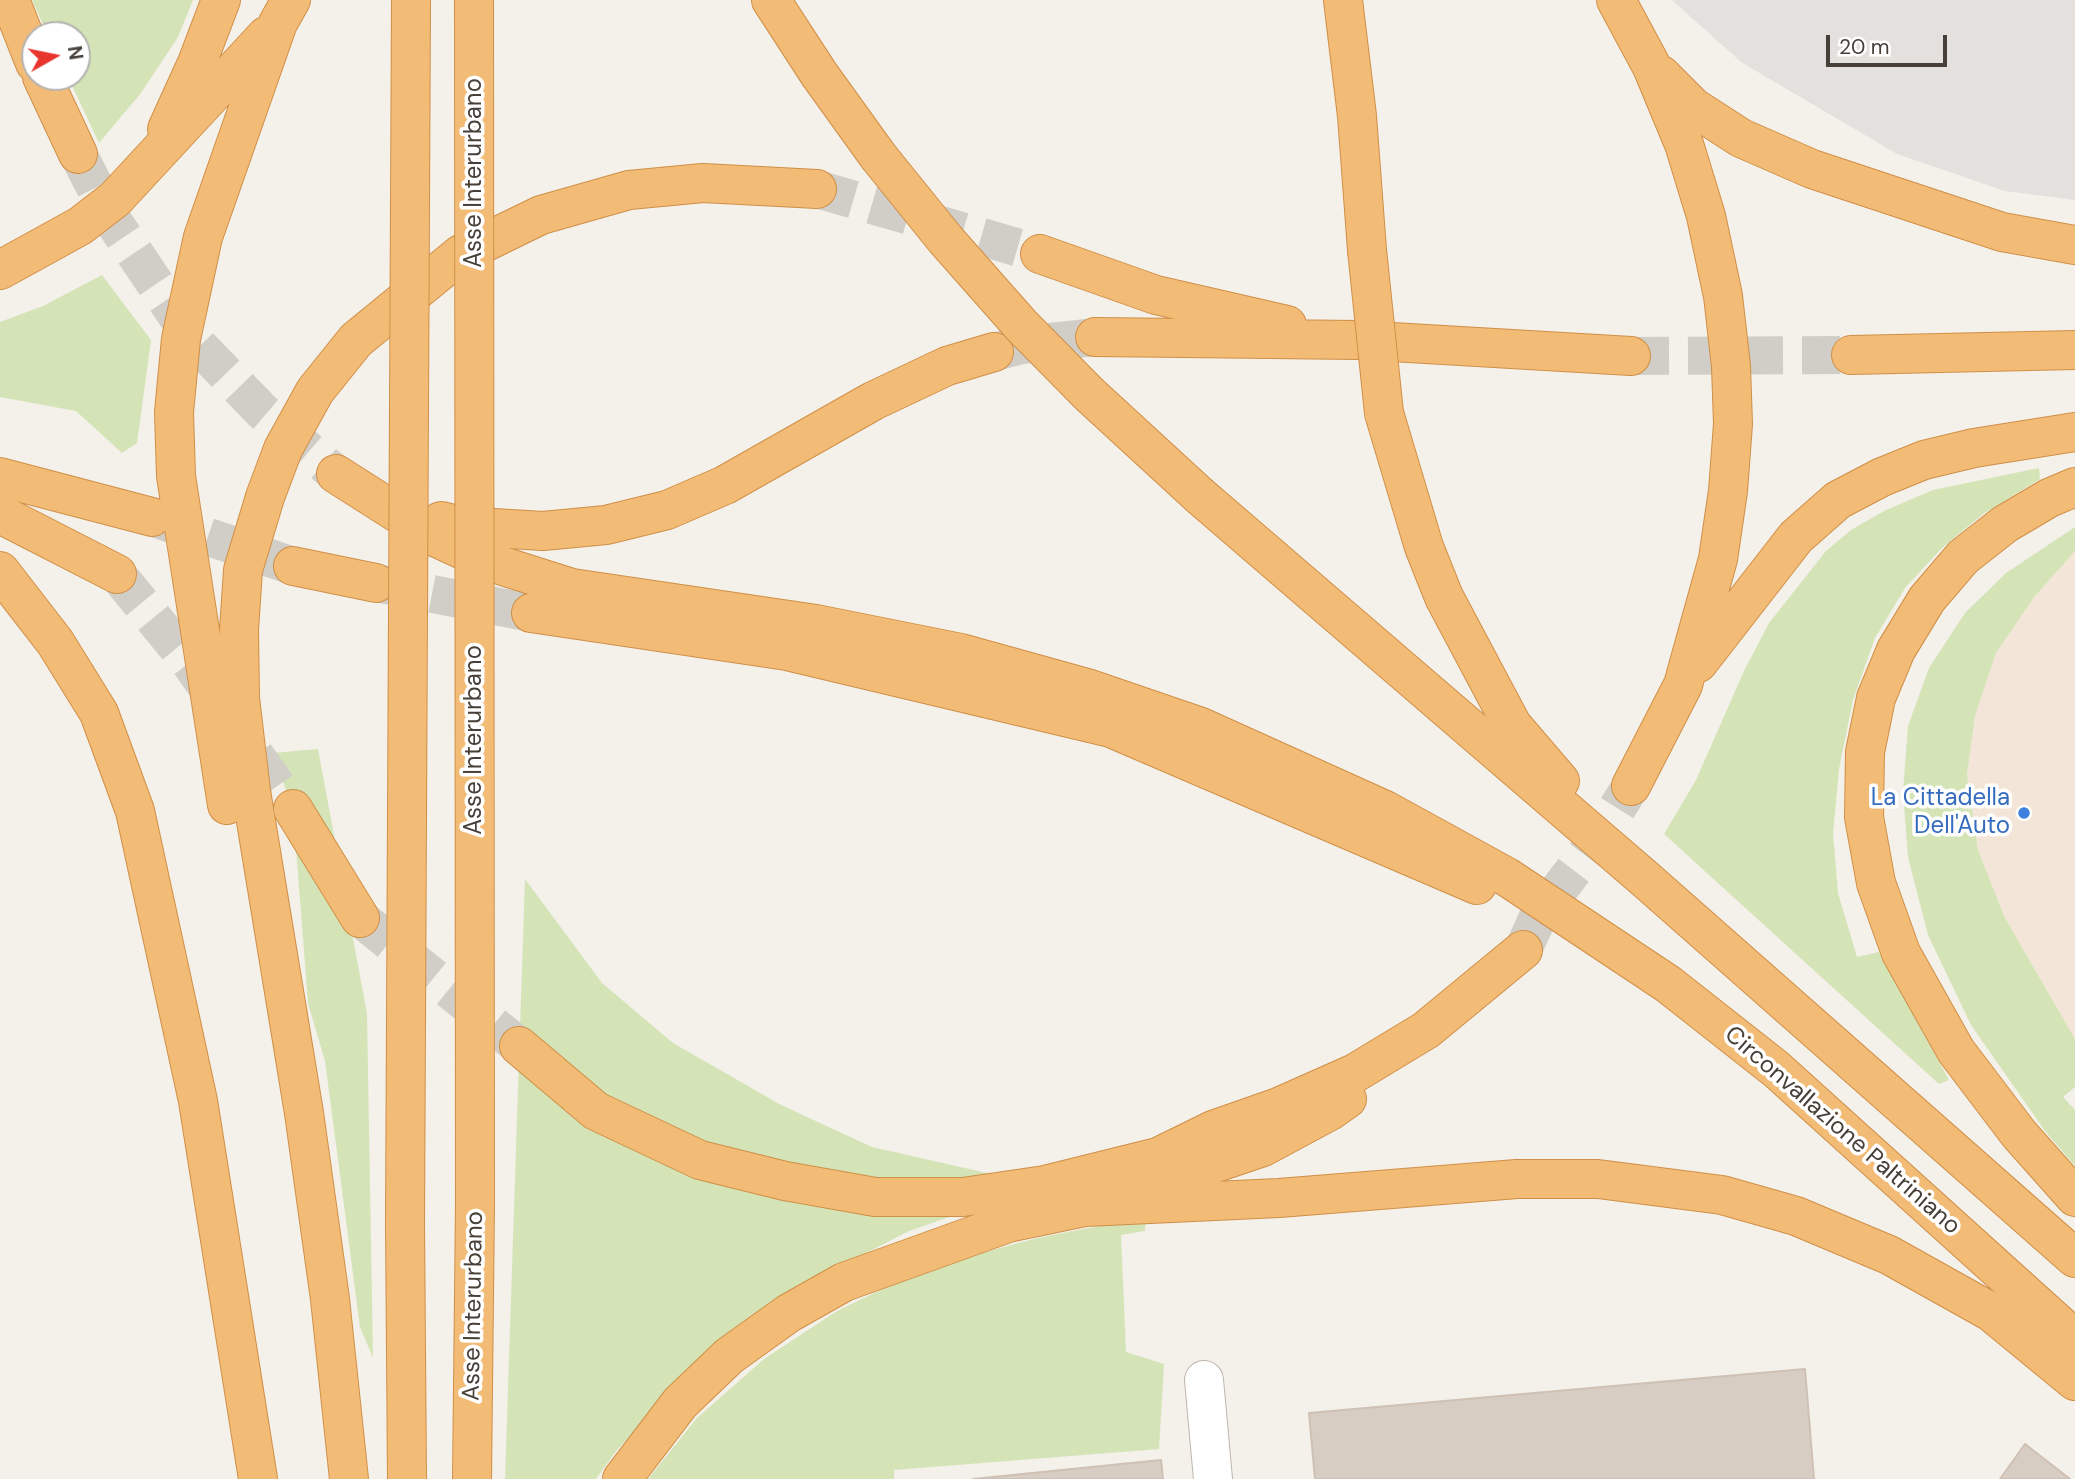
<!DOCTYPE html>
<html>
<head>
<meta charset="utf-8">
<style>
	body { margin:0 }
	#map { position:relative; width:2075px; height:1479px; overflow:hidden; background:#f4f0ea; font-family:"DM Sans",sans-serif }
	canvas { display:block }
	.north { position:absolute; left:21px; top:21px; width:70px; height:70px; box-sizing:border-box; background:#fff; border:2px solid #b5b3b0; border-radius:50%; rotate:81deg; font-size:19px; font-weight:700; line-height:28px; text-align:center; color:#474039 }
	.north::after { content:''; display:block; margin:auto; width:24px; height:32px; background:#e8352d; clip-path:polygon(50% 0,100% 100%,50% 72%,0 100%) }
	.scale { position:absolute; left:1826px; top:35px; width:121px; height:32px; box-sizing:border-box; border:4px solid #474039; border-top:0; padding-left:9px; font-size:21px; line-height:24px; white-space:nowrap; color:#474039; -webkit-text-stroke:5px #fff; paint-order:stroke }
</style>
</head>
<body>
<div id="map">
<canvas width="2075" height="1479"></canvas>
<div class="north">N</div>
<div class="scale">20 m</div>
</div>
<script>
const ctx = document.querySelector('canvas').getContext('2d');
ctx.lineJoin = 'round';
function fillPath(path, color) {
  ctx.fillStyle = color;
  ctx.fill(path, 'evenodd');
}
function poly(rows) {
  const path = new Path2D();
  for (const r of rows) {
    path.moveTo(r[0], r[1]);
    for (let i = 2; i < r.length; i += 2) path.lineTo(r[i], r[i + 1]);
  }
  return path;
}
function trace(path, color, width, dash) {
  ctx.strokeStyle = color;
  ctx.lineWidth = width;
  ctx.lineCap = dash ? 'butt' : 'round';
  ctx.setLineDash(dash || []);
  ctx.stroke(path);
}
function drawText(font, color, halo, rows, align = 'center') {
  ctx.font = font + ' "DM Sans",sans-serif';
  ctx.lineWidth = 7;
  ctx.setLineDash([]);
  ctx.textBaseline = 'middle';
  ctx.strokeStyle = halo;
  ctx.fillStyle = color;
  for (const [text, x, y, turn = 0] of rows) {
    ctx.save();
    ctx.translate(x, y);
    ctx.rotate((+turn || 0) * Math.PI / 180);
    ctx.textAlign = isNaN(turn) ? turn : align;
    if (halo) ctx.strokeText(text, 0, 0);
    ctx.fillText(text, 0, 0);
    ctx.restore();
  }
}
fillPath(poly([
	[2075,551,2075,1039,2005,918,1978,850,1967,775,1975,716,1996,653,2035,596]
]), '#f3e5d7');
fillPath(poly([
	[32,0,193,0,178,37,141,93,99,143,68,77,77,77,77,35,48,35],
	[102,275,151,340,137,443,122,453,76,411,0,397,0,322,43,306],
	[2039,468,2040,479,1983,514,1942,548,1905,588,1875,638,1853,700,1839,769,1833,834,1838,893,1857,957,1879,952,1949,1080,1939,1084,1664,834,1696,780,1744,671,1769,623,1826,551,1851,530,1886,510,1933,490],
	[2075,527,2075,551,2035,596,1996,653,1975,716,1967,775,1978,850,2005,918,2075,1039,2075,1087,2063,1097,2075,1110,2075,1166,2045,1131,1971,1025,1928,935,1908,857,1903,792,1908,726,1929,668,1965,613,2006,573],
	[318,749,367,1014,373,1358,360,1327,325,1061,308,1003,293,809,272,753],
	[525,879,602,983,673,1043,781,1105,872,1147,1031,1183,1027,1190,909,1231,835,1269,697,1363,616,1451,596,1479,505,1479],
	[1146,1217,1145,1231,1121,1235,1126,1352,1164,1364,1159,1449,894,1470,894,1479,648,1479,697,1418,764,1359,837,1311,930,1266,1042,1237]
]), '#d4e4b7');
fillPath(poly([
	[1672,0,2075,0,2075,200,2005,191,1897,154,1741,62]
]), '#e3e0de');
const building = poly([
	[1805,1369,1814,1479,1315,1479,1309,1413,1805,1369],
	[2025,1444,2070,1479,2000,1479,2025,1444],
	[1161,1460,1163,1479,973,1479,1161,1460]
]);
fillPath(building, '#d7cdc3');
trace(building, '#cfc1b4', 2);
trace(poly([
	[78,154,111,218,193,340,262,411,336,474],
	[817,189,1040,254],
	[994,352,1022,345,1095,337],
	[1631,356,1851,355],
	[154,518,293,566],
	[117,574,190,663,293,809],
	[376,583,531,613],
	[360,918,519,1046],
	[1523,950,1538,917,1599,837,1631,786]
]), '#d1cdc7', 38, [38, 19]);
const minor = poly([
	[1204,1380,1213,1479]
]);
const highway = poly([
	[10,0,35,63],
	[771,0,819,74,878,156],
	[1343,0,1357,116,1367,250],
	[1616,0,1652,67,1684,144,1706,216,1723,296,1731,366,1733,424,1728,491,1718,559,1701,620,1683,685,1631,786],
	[1661,75,1693,107,1741,138,1812,169,2002,232,2075,245],
	[42,77,78,154],
	[167,129,197,63,221,0],
	[1040,254,1156,295,1287,325],
	[0,270,80,226,115,199,266,36],
	[1095,337,1358,340,1631,356],
	[1851,355,2075,350],
	[1384,413,1424,547,1444,597,1512,725,1560,781],
	[336,474,435,537,487,561,572,588,816,624,961,653,1087,688,1201,727,1385,810,1507,877,1668,984,1776,1069,2075,1339],
	[0,477,152,517],
	[2075,487,2049,498,2005,524,1963,557,1927,599,1896,650,1876,698,1865,752,1864,817,1876,883,1901,953,1956,1051,2019,1134,2075,1197],
	[1200,496,1644,878,2075,1258],
	[0,514,117,574],
	[441,521,461,526,543,531,606,525,667,510,725,485,873,401,947,366,994,352],
	[293,566,376,583],
	[0,571,55,642,99,713,135,811,198,1101,258,1479],
	[531,613,787,651,1111,728,1477,885],
	[1698,663,1796,537,1838,500,1882,477,1924,460,1974,448,2075,432],
	[227,805,176,476,174,412,181,339,203,237,278,23,291,0],
	[293,809,360,918],
	[519,1046,596,1111,700,1160,785,1181,875,1197,963,1197,1045,1185,1158,1157,1213,1130,1276,1108,1355,1073,1426,1030,1523,950],
	[1085,1207,1279,1198,1517,1179,1598,1179,1722,1195,1796,1216,1889,1255,1991,1312,2075,1381],
	[405,1223,407,1479],
	[349,1479,330,1299,304,1113,251,791,240,698,239,630,243,570,265,497,283,449,315,391,356,340,461,254,541,215,629,190,703,183,817,189],
	[472,1479,475,1204],
	[622,1479,680,1403,729,1356,789,1313,844,1282,1008,1223,1085,1207,1263,1147,1330,1111,1347,1099]
]);
trace(minor, '#beb6ad', 40);
trace(highway, '#d08f47', 40);
trace(minor, '#fff', 38);
trace(highway, '#f2bc77', 38);
const highwayBridge = poly([
	[474,0,475,1204],
	[878,156,945,239,1021,325,1089,394,1200,496],
	[1367,250,1384,413],
	[405,1223,411,0]
]);
trace(highwayBridge, '#d08f47', 40, []);
trace(highwayBridge, '#f2bc77', 38);
for (const [x, y, r, color] of [
	[2024,813,7,"#3f7fe0"]
]) {
  const dot = new Path2D();
  dot.arc(x, y, r, 0, 2 * Math.PI);
  ctx.fillStyle = color;
  ctx.fill(dot);
  trace(dot, '#fff', 2.5);
}
drawText('24px', '#474039', '#fff', [
	["Asse Interurbano",475,173,-90],
	["Asse Interurbano",475,740,-90],
	["Circonvallazione Paltriniano",1842,1131,41],
	["Asse Interurbano",474,1306,-89]
]);
drawText('24px', '#366cbe', '#fff', [
	["La Cittadella",2010,799],
	["Dell'Auto",2010,827]
], 'right');
</script>
</body>
</html>
